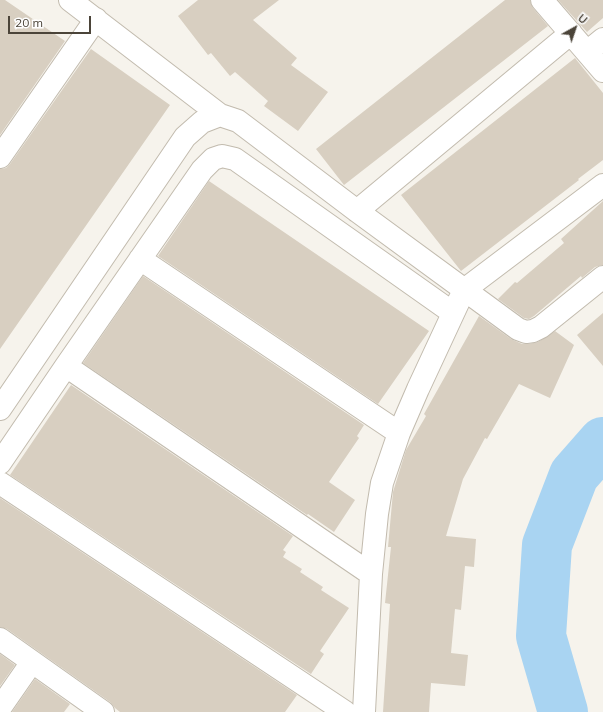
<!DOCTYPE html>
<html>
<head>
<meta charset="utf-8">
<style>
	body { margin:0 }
	#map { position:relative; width:603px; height:712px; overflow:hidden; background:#f6f3ec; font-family:Mulish,sans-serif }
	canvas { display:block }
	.north { position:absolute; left:555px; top:8px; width:40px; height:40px; -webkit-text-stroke:3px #fff; paint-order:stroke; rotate:40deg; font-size:11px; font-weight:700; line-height:16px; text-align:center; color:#4b4439 }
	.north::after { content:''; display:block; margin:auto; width:14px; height:18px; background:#4b4439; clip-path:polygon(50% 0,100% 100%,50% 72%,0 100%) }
	.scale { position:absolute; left:8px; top:16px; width:83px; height:18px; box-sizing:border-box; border:2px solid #4b4439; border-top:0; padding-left:5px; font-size:12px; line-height:14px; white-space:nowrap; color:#4b4439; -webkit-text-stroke:3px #fff; paint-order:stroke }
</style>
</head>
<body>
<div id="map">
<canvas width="603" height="712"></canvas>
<div class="north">U</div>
<div class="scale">20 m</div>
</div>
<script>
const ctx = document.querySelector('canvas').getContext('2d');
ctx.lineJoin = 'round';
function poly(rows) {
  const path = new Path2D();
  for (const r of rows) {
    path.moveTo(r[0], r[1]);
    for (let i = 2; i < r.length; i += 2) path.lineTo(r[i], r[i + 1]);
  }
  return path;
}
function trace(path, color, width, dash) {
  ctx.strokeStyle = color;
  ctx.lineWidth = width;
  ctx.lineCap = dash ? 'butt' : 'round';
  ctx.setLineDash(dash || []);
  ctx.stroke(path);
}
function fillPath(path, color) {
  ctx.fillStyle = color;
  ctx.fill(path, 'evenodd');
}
trace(poly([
	[563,712,541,636,547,545,574,475,603,442]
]), '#a9d4f2', 50);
fillPath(poly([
	[0,0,5,0,65,41,0,135],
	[198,0,279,0,253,20,297,58,291,65,328,92,298,131,264,106,268,101,235,72,230,76,211,53,208,55,178,16],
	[505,0,530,0,533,8,548,26,344,185,316,149],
	[558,0,603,0,603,18,587,32],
	[91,49,170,105,0,349,0,169,6,168,10,164],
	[575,58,603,93,603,160,578,179,579,180,461,271,401,195],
	[209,181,429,331,378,404,158,256],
	[603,201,603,265,595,267,582,278,581,276,534,316,529,319,524,318,498,299,515,282,517,283,564,243,561,239],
	[143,276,364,425,357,436,359,438,329,482,355,500,334,532,308,514,307,515,83,363],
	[603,313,603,366,577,335],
	[479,316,511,339,522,344,528,344,538,342,555,331,574,345,550,398,519,384,487,439,485,438,463,479,446,536,476,539,474,567,465,566,461,610,455,609,451,653,468,655,465,686,431,683,429,712,383,712,390,604,385,603,391,547,388,547,393,492,406,450,426,416,424,414],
	[71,385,293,536,283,550,286,552,283,557,302,569,300,572,323,587,321,590,349,608,320,651,324,654,311,674,10,475],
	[0,498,297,695,285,712,120,712,115,708,110,702,7,629,0,627],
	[0,654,15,665,0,686],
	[35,679,70,704,64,712,12,712]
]), '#d8cfc1');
const minor = poly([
	[70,0,220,115],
	[542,0,603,71],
	[587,52,603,39],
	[0,157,96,19],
	[357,211,571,33],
	[140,259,399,433],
	[66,366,371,574],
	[0,409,185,137,202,122,220,115,238,121,357,211,518,329,526,332,533,331,541,327,603,277],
	[0,463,66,366,202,170,213,159,222,156,235,159,453,313],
	[0,483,345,712],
	[0,639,103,712],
	[0,708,32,662],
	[364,712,371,574,377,514,382,483,399,433,418,389,464,290,603,185]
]);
trace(minor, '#c2bbae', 24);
trace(minor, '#fff', 22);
</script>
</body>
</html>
